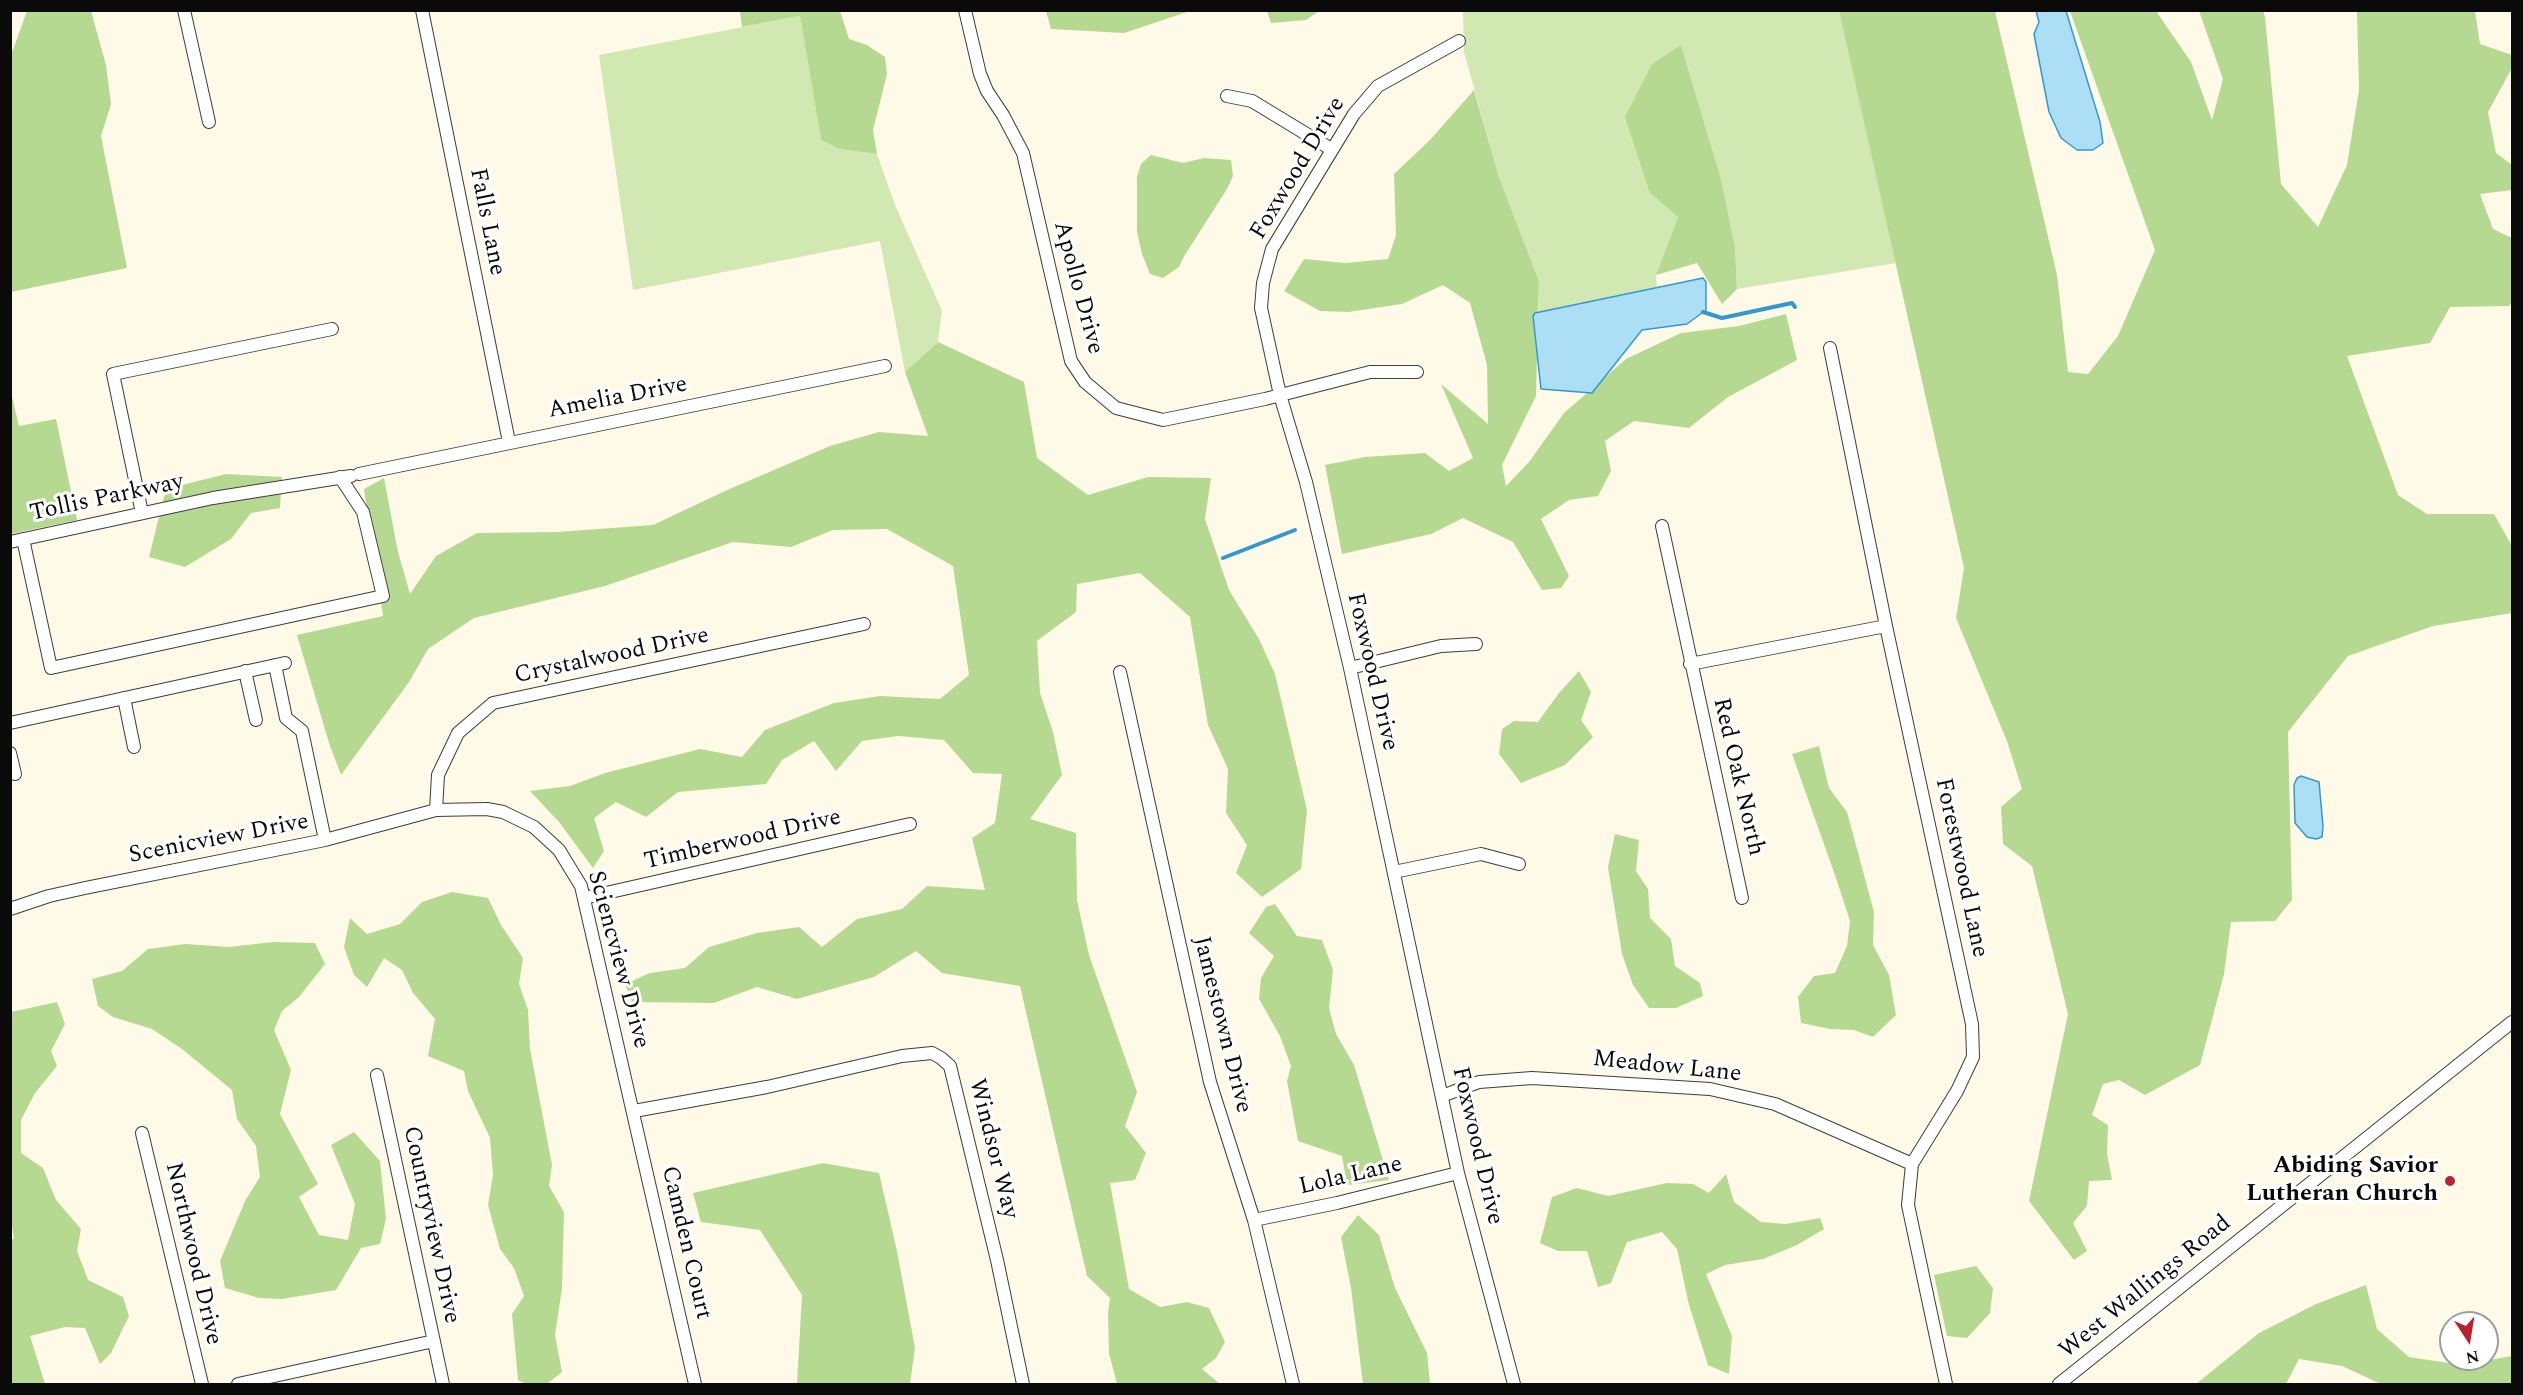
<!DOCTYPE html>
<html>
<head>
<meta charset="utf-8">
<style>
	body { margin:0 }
	#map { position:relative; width:2523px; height:1395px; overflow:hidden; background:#fff9e8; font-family:Spectral,serif }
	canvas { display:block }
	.frame { position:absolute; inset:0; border:12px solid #0a0a0a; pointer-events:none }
	.north { position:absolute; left:2439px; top:1311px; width:60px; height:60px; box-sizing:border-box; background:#fff; border:2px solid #9d9d9d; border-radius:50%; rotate:168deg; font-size:16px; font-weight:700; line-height:24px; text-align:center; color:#0a0a0a }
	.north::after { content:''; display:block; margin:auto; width:21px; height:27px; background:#ba2232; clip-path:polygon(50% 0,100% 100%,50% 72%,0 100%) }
</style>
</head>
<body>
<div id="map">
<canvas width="2523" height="1395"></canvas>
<div class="frame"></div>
<div class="north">N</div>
</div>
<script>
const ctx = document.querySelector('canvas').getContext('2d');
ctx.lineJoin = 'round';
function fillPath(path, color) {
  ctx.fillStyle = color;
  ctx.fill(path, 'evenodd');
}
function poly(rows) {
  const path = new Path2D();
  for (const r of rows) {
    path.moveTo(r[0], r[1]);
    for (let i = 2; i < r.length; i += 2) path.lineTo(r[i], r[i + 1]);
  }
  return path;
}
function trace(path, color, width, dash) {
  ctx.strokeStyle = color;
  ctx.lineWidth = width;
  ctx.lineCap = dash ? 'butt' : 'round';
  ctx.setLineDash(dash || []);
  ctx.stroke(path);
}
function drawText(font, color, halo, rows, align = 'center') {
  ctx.font = font + ' Spectral,serif';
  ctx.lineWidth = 6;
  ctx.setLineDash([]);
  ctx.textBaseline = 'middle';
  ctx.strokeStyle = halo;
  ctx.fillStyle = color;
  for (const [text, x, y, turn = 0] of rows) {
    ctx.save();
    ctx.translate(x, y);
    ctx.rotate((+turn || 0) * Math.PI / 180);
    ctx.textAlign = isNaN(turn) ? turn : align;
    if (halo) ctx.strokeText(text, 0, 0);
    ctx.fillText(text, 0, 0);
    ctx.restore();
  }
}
fillPath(poly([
	[1463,11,1839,11,1896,263,1737,289,1735,247,1721,179,1681,45,1650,193,1678,217,1656,275,1657,289,1539,313,1539,281,1499,177,1464,52],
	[800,16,821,140,839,149,877,154,895,205,942,311,938,342,905,372,880,241,633,290,599,55]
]), '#d1e8b2');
fillPath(poly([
	[27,11,91,11,106,65,111,104,101,136,127,268,11,292,11,55],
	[740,11,840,11,849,39,867,45,885,57,887,74,873,130,877,154,839,149,821,140,800,16,742,27],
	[1046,11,1046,10,1190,11,1124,33,1051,29],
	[1267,11,1267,10,1319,11,1306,20,1271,23],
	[1839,11,1995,11,2057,275,2068,372,2088,374,2118,336,2155,250,2070,11,2156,11,2191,62,2212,120,2223,79,2199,11,2263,11,2265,17,2281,184,2318,227,2347,165,2359,90,2357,11,2475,11,2480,44,2512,55,2512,68,2488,112,2496,153,2512,165,2512,190,2480,194,2493,229,2512,238,2512,302,2509,306,2450,307,2430,343,2347,356,2398,495,2427,514,2494,514,2512,546,2512,613,2433,626,2348,656,2288,732,2292,900,2275,921,2231,922,2224,974,2200,1065,2145,1095,2119,1080,2103,1084,2092,1115,2108,1125,2107,1154,2112,1180,2089,1181,2087,1206,2073,1223,2087,1251,2074,1260,2029,1201,2068,1014,2032,866,2003,844,2001,807,2022,789,2007,741,1956,618,1964,568],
	[1681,45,1721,179,1735,247,1737,289,1722,304,1697,263,1656,275,1678,217,1650,193,1625,117,1652,64],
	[1474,90,1499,177,1539,281,1536,396,1502,465,1506,486,1529,462,1564,413,1626,359,1681,333,1739,326,1786,314,1797,360,1728,397,1689,428,1634,421,1605,441,1611,471,1598,496,1569,500,1541,519,1569,576,1561,588,1542,590,1513,542,1463,518,1431,534,1342,554,1325,465,1365,457,1425,453,1449,471,1473,458,1441,384,1488,424,1487,365,1470,303,1443,285,1402,304,1348,312,1320,311,1284,291,1304,259,1345,263,1388,259,1396,235,1394,174,1430,140],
	[1151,155,1183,163,1204,158,1231,160,1233,176,1227,189,1183,258,1179,267,1163,278,1150,274,1142,254,1137,232,1137,177,1141,164],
	[938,342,1024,382,1037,458,1088,495,1148,477,1211,478,1205,519,1229,590,1259,639,1275,674,1307,810,1301,869,1262,897,1236,873,1247,845,1226,813,1228,769,1208,725,1190,617,1140,573,1077,584,1076,612,1037,641,1040,693,1053,732,1062,775,1030,819,1076,833,1077,900,1089,955,1137,1092,1125,1126,1146,1153,1135,1180,1110,1183,1129,1289,1160,1307,1187,1302,1209,1308,1225,1342,1216,1358,1202,1369,1220,1384,1117,1384,1109,1353,1108,1314,1110,1298,1087,1276,1020,986,942,973,916,951,874,977,797,999,757,987,714,1003,632,1002,625,984,650,973,685,968,709,947,757,933,799,927,822,947,857,919,902,909,927,886,985,890,972,838,995,823,1002,774,973,773,944,740,898,736,862,741,836,771,814,741,782,760,766,784,678,792,646,817,616,802,594,818,604,851,593,868,559,822,530,791,570,786,605,773,700,749,742,757,765,730,834,703,880,696,940,699,969,675,953,566,887,529,833,530,791,547,733,542,605,586,474,618,428,649,409,682,341,775,329,743,297,635,383,616,364,489,384,478,398,552,410,594,436,556,477,533,557,532,653,525,725,491,830,446,879,432,928,436,905,372],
	[10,388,19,426,56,419,77,520,11,534],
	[226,474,282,477,280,508,251,513,231,539,185,567,149,557,166,489],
	[1579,671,1591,692,1581,720,1593,737,1565,765,1521,783,1499,754,1502,729,1514,721,1538,722,1559,693],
	[1819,746,1829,788,1847,812,1874,912,1873,945,1889,975,1896,1015,1873,1037,1854,1030,1830,1029,1801,1023,1798,997,1814,976,1835,973,1847,946,1850,921,1836,878,1792,754],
	[1615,834,1639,840,1636,871,1648,889,1650,918,1671,939,1675,966,1700,983,1703,996,1676,1008,1649,1008,1633,985,1622,954,1608,867],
	[452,892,488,898,501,925,523,958,519,984,528,1010,530,1049,552,1165,549,1186,564,1212,562,1288,555,1335,562,1372,547,1384,526,1384,518,1380,512,1314,524,1296,514,1268,500,1249,488,1205,493,1175,490,1138,468,1091,464,1071,428,1056,435,1019,413,993,402,970,384,958,367,987,354,975,344,947,350,918,367,934,400,924,422,902],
	[1275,904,1297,936,1322,940,1333,970,1329,1008,1336,1034,1354,1065,1389,1180,1347,1185,1342,1156,1298,1141,1287,1081,1291,1066,1280,1036,1259,999,1261,978,1274,956,1249,933,1266,907],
	[273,942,315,943,325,964,299,997,282,1011,274,1030,291,1070,280,1114,318,1184,299,1197,319,1235,348,1240,355,1204,331,1145,354,1132,380,1161,386,1219,380,1244,361,1248,336,1290,282,1299,259,1298,225,1288,220,1261,245,1201,260,1177,256,1146,237,1119,232,1090,182,1049,152,1029,113,1017,98,1006,92,979,122,971,148,949,185,944,229,947],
	[57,1002,65,1024,51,1051,57,1066,35,1093,21,1120,21,1153,43,1168,56,1200,81,1229,77,1251,88,1280,123,1297,129,1316,111,1353,100,1364,85,1328,65,1327,30,1336,45,1384,11,1384,10,1239,14,1239,10,1212,11,1012],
	[823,1163,879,1173,897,1251,915,1348,910,1384,797,1384,802,1295,760,1230,701,1222,693,1193],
	[1726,1174,1734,1202,1761,1222,1786,1224,1820,1218,1824,1229,1797,1245,1763,1259,1725,1265,1706,1274,1732,1336,1729,1374,1708,1365,1689,1305,1677,1249,1662,1232,1627,1242,1611,1283,1598,1287,1587,1251,1558,1251,1540,1243,1552,1197,1577,1188,1608,1196,1667,1183,1693,1184,1709,1193],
	[1358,1215,1379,1235,1395,1288,1427,1353,1430,1384,1363,1384,1351,1288,1341,1237],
	[1976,1266,1993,1288,1990,1313,1967,1338,1947,1336,1934,1275],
	[2366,1285,2377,1329,2409,1357,2462,1365,2512,1356,2512,1384,2381,1384,2342,1366,2299,1359,2286,1384,2196,1384,2259,1333,2316,1304]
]), '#b6d991');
const water = poly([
	[2036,11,2066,11,2100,122,2103,143,2093,150,2077,150,2061,138,2049,112,2034,34,2039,22,2036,11],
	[1703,278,1706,282,1706,310,1687,324,1642,330,1592,393,1541,389,1533,316,1535,313,1703,278],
	[2301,776,2319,782,2323,826,2322,837,2316,839,2307,837,2295,823,2294,785,2297,778,2301,776]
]);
fillPath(water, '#acdff6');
trace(water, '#3398ce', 1.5);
trace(poly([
	[1703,312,1722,318,1792,303,1795,307],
	[1223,558,1295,530]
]), '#3398ce', 4);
const minor = poly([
	[184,10,209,122],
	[422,10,509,442],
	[965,10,980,74,987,91,1003,115,1023,153,1071,361,1085,382,1116,408,1163,420,1265,399,1370,372,1417,372],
	[1459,41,1378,86,1354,114,1272,249,1263,283,1261,308,1280,395,1306,482,1350,668,1458,1173,1514,1384],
	[1227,96,1252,101,1331,149],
	[1830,348,1886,626,1972,1024,1973,1057,1957,1091,1912,1164,1908,1205,1946,1384],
	[359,474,885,366],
	[142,513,113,374,332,329],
	[1662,526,1742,898],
	[23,539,51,668,383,596,363,512,340,477],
	[10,542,213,498,351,476],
	[1690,664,1886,626],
	[275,665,286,718,302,731,325,840],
	[1350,668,1441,646,1476,644],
	[245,671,256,720],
	[1120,672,1210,1082,1254,1220,1293,1384],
	[124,698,134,747],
	[10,723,285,663],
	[10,753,15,774],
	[436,810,438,775,458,733,493,703,864,624],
	[1394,872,1481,854,1519,864],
	[584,898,910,824],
	[10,909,49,896,85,888,325,840,436,810,487,809,503,812,534,827,559,850,581,886,695,1384],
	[377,1075,443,1384],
	[1442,1096,1479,1082,1532,1078,1710,1089,1775,1104,1912,1164],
	[634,1111,767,1087,902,1056,932,1053,941,1058,950,1066,997,1260,1023,1384],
	[142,1133,202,1384],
	[1254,1220,1337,1203,1458,1173],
	[238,1384,434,1341],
	[2059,1384,2512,1022]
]);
trace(minor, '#3d3d3d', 14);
trace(minor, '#fff', 12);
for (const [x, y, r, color] of [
	[2450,1181,6,"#ba2232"]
]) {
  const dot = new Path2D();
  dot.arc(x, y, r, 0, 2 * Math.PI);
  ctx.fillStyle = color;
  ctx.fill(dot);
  trace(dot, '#fff', 2);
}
drawText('24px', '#0a0a0a', '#fff', [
	["Foxwood Drive",1299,169,-59],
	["Falls Lane",486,222,79],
	["Apollo Drive",1077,288,75],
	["Amelia Drive",618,399,-11],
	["Tollis Parkway",107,499,-12],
	["Crystalwood Drive",612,657,-12],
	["Foxwood Drive",1371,672,77],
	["Red Oak North",1737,777,77],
	["Scenicview Drive",219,840,-11],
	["Timberwood Drive",743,841,-13],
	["Forestwood Lane",1960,868,78],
	["Sciencview Drive",617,960,75],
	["Jamestown Drive",1221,1025,76],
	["Meadow Lane",1667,1068,6],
	["Foxwood Drive",1476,1146,77],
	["Windsor Way",992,1149,76],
	["Lola Lane",1351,1177,-13],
	["Countryview Drive",430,1225,78],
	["Camden Court",685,1243,77],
	["Northwood Drive",192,1254,77],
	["West Wallings Road",2146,1288,-39]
]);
drawText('bold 24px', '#0a0a0a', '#fff', [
	["Abiding Savior",2438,1167],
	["Lutheran Church",2438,1195]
], 'right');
</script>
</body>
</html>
